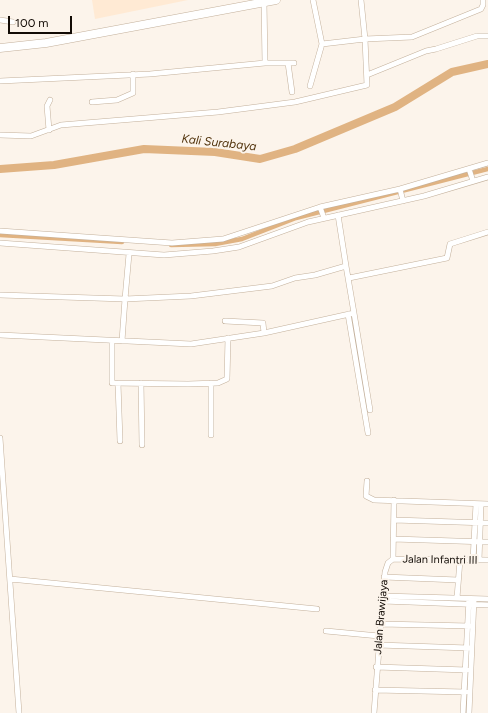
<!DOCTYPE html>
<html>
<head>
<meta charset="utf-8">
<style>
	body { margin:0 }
	#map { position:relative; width:488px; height:713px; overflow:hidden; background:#fcf4eb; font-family:Figtree,sans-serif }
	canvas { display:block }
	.scale { position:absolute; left:8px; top:16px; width:64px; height:18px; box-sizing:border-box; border:2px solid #120b05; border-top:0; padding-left:5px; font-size:12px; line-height:14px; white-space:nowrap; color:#120b05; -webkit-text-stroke:3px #fcf4eb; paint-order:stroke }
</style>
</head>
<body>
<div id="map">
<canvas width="488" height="713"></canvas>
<div class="scale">100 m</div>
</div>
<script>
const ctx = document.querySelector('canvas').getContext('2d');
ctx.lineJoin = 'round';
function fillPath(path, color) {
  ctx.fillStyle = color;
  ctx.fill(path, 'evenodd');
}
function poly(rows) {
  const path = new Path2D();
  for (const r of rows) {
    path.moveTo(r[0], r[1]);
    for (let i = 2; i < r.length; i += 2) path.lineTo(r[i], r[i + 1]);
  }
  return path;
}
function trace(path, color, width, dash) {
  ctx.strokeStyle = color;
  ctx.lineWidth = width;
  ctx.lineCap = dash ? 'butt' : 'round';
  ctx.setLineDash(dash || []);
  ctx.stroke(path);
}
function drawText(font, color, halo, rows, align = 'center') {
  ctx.font = font + ' Figtree,sans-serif';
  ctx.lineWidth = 4;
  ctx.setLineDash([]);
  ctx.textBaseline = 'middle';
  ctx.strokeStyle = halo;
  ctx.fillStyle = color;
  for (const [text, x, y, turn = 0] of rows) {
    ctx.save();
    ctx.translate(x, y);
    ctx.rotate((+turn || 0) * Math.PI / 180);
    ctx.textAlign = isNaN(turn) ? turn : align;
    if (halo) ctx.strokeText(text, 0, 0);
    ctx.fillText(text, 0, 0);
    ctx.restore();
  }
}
fillPath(poly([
	[92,0,188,0,95,19]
]), '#ffead4');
trace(poly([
	[0,235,122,242],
	[171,245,215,244,242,239,296,218,488,169]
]), '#e0b382', 4.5);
trace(poly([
	[0,169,54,165,144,149,215,152,260,159,295,149,395,107,452,72,488,64]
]), '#e0b382', 8);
const street = poly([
	[313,0,322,44],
	[0,20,13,22],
	[265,63,294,63],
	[288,63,292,92],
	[367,75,426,51,436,49,477,36,488,36],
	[0,81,150,74,265,63,264,2],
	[310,86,322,44,365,39,361,0],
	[92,102,117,100,133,93,133,74],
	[49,130,47,106,50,100],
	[0,135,31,136,61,125,218,112,295,102,367,85,365,39,412,37,481,9,483,5,483,0],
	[469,169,473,181],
	[400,189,403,201],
	[320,207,324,218],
	[0,231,172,243,223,239,320,207,400,189,488,163],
	[0,243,164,255,213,251,239,247,308,222,424,196,488,177],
	[349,278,447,258,450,244,488,232],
	[0,295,125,299,129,254],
	[354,313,370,410],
	[348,314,368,433],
	[225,321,263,323,264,333],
	[0,335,191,344,264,333,354,313,346,266],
	[112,341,112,383,188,384,218,383,227,379,228,338],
	[122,341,125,299,191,296,272,286,295,278,315,275,346,266,338,215],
	[118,383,120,441],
	[141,383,142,445],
	[211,383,211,435],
	[0,438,19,713],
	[367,481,366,496,374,500,488,504],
	[394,520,488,523],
	[393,539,488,542],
	[393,559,488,560],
	[473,560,476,504],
	[479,560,481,504],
	[384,577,458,580],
	[10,579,317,609],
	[383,596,488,599],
	[457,598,460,560],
	[383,601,488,605],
	[381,624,470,626],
	[326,631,379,636],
	[378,645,469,648],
	[376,667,467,670],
	[375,690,466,692],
	[374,713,385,572,388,563,393,559,394,500],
	[463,713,469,599],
	[469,713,474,599]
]);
const primary = poly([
	[0,48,46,43,276,0]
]);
trace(street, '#c3b09b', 6);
trace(primary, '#c3b09b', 9);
trace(street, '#fff', 5);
trace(primary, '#fff', 8);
drawText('11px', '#120b05', '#fcf4eb', [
	["Jalan Infantri III",440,560,1],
	["Jalan Brawijaya",381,617,-85]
]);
drawText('italic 12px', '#51330c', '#fcf4eb', [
	["Kali Surabaya",219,143,6]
]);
</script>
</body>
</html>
